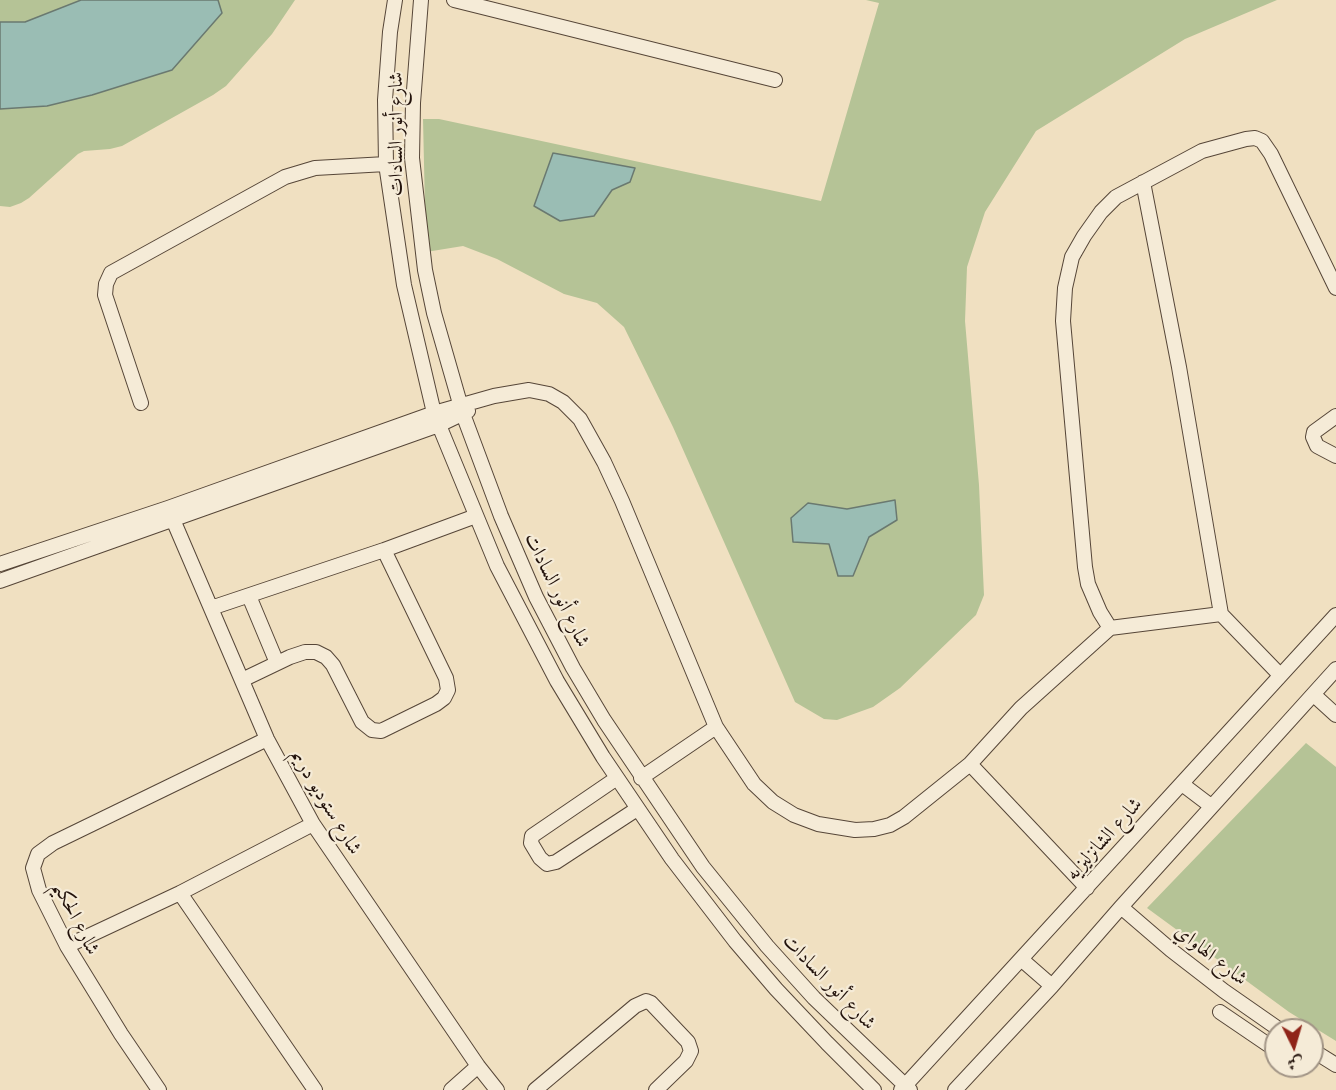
<!DOCTYPE html>
<html>
<head>
<meta charset="utf-8">
<style>
	body { margin:0 }
	#map { position:relative; width:1336px; height:1090px; overflow:hidden; background:#f0e0c1; font-family:"Libre Caslon Text",Amiri,serif }
	canvas { display:block }
	.north { position:absolute; left:1264px; top:1018px; width:60px; height:60px; box-sizing:border-box; background:#f5ebd7; border:2px solid #a19485; border-radius:50%; rotate:175deg; font-size:16px; font-weight:700; line-height:24px; text-align:center; color:#22120b }
	.north::after { content:''; display:block; margin:auto; width:21px; height:27px; background:#8f2418; clip-path:polygon(50% 0,100% 100%,50% 72%,0 100%) }
</style>
</head>
<body>
<div id="map">
<canvas width="1336" height="1090"></canvas>
<div class="north">ش</div>
</div>
<script>
const ctx = document.querySelector('canvas').getContext('2d');
ctx.lineJoin = 'round';
function fillPath(path, color) {
  ctx.fillStyle = color;
  ctx.fill(path, 'evenodd');
}
function poly(rows) {
  const path = new Path2D();
  for (const r of rows) {
    path.moveTo(r[0], r[1]);
    for (let i = 2; i < r.length; i += 2) path.lineTo(r[i], r[i + 1]);
  }
  return path;
}
function trace(path, color, width, dash) {
  ctx.strokeStyle = color;
  ctx.lineWidth = width;
  ctx.lineCap = dash ? 'butt' : 'round';
  ctx.setLineDash(dash || []);
  ctx.stroke(path);
}
function drawText(font, color, halo, rows, align = 'center') {
  ctx.font = font + ' "Libre Caslon Text",Amiri,serif';
  ctx.lineWidth = 4.5;
  ctx.setLineDash([]);
  ctx.textBaseline = 'middle';
  ctx.strokeStyle = halo;
  ctx.fillStyle = color;
  for (const [text, x, y, turn = 0] of rows) {
    ctx.save();
    ctx.translate(x, y);
    ctx.rotate((+turn || 0) * Math.PI / 180);
    ctx.textAlign = isNaN(turn) ? turn : align;
    if (halo) ctx.strokeText(text, 0, 0);
    ctx.fillText(text, 0, 0);
    ctx.restore();
  }
}
fillPath(poly([
	[0,0,295,0,272,34,226,86,213,95,122,146,110,149,84,151,78,154,29,198,21,203,10,207,0,206],
	[866,0,1277,0,1185,39,1036,131,985,212,967,267,965,321,979,485,984,595,976,615,900,688,873,707,837,720,824,719,795,702,673,427,624,327,597,303,564,294,497,259,463,246,426,252,423,119,439,119,821,201,879,3],
	[1306,743,1336,767,1336,1041,1289,1012,1147,908]
]), '#b5c396');
const water = poly([
	[81,0,218,0,222,13,172,70,92,95,47,106,0,109,0,22,25,22,81,0],
	[553,153,635,168,630,182,612,190,594,216,560,221,534,206,553,153],
	[895,500,897,520,869,537,853,576,838,576,829,544,793,542,791,518,808,503,847,509,895,500]
]);
fillPath(water, '#9abdb4');
trace(water, '#6a7970', 1.5);
const minor = poly([
	[395,0,390,32,385,100,386,164,404,285,434,413,497,566,557,681,603,757,672,859,735,941,776,989,827,1043,874,1090],
	[421,0,413,103,412,158,425,270,434,313,463,414,501,516,536,597,573,668,604,720,703,867,767,946,814,998,910,1090],
	[454,0,775,80],
	[1143,182,1179,367,1221,614],
	[141,403,105,295,106,284,111,273,285,177,315,168,386,164],
	[1336,416,1314,432,1313,437,1317,446,1336,456],
	[168,508,267,739,313,824,478,1066,497,1090],
	[0,564,168,508,434,413,494,396,529,390,549,394,563,402,580,419,604,462,622,501,716,727,754,784,773,802,794,815,818,824,855,830,874,829,890,825,904,817,970,764,1021,708,1110,628,1221,614,1280,675],
	[0,581,439,425,468,411],
	[249,596,277,663],
	[211,608,384,550,476,516],
	[1110,628,1100,612,1088,584,1085,567,1063,321,1065,288,1072,257,1084,236,1101,212,1116,197,1202,151,1246,139,1255,138,1262,141,1271,154,1336,288],
	[242,680,290,657,305,652,316,652,326,657,333,665,362,722,372,730,381,731,436,704,444,698,448,690,446,678,384,550],
	[1314,695,1336,715],
	[970,764,1087,888],
	[617,778,532,836,531,843,540,858,547,864,556,862,637,809],
	[641,778,716,727],
	[1182,784,1211,806],
	[180,893,315,1090],
	[1121,907,1171,950,1224,991,1280,1030],
	[67,946,180,893,313,824],
	[1021,959,1052,986],
	[1220,1012,1270,1046],
	[1312,1050,1336,1065],
	[159,1090,121,1034,67,946,39,890,33,868,38,854,53,843,267,739],
	[451,1090,478,1066],
	[535,1090,635,1006,646,1001,651,1003,688,1042,691,1051,686,1061,656,1090],
	[901,1090,1336,615],
	[955,1090,1052,986,1121,907,1336,669]
]);
trace(minor, '#564638', 16);
trace(minor, '#f5ebd7', 14);
drawText('20px', '#22120b', '#f5ebd7', [
	["شارع أنور السادات",396,134,-90],
	["شارع أنور السادات",557,590,64],
	["شارع ستوديو دريم",326,802,59],
	["شارع الشانزليزيه",1104,839,-48],
	["شارع الحكيم",76,918,63],
	["شارع الهاواي",1211,955,38],
	["شارع أنور السادات",829,982,46]
]);
</script>
</body>
</html>
